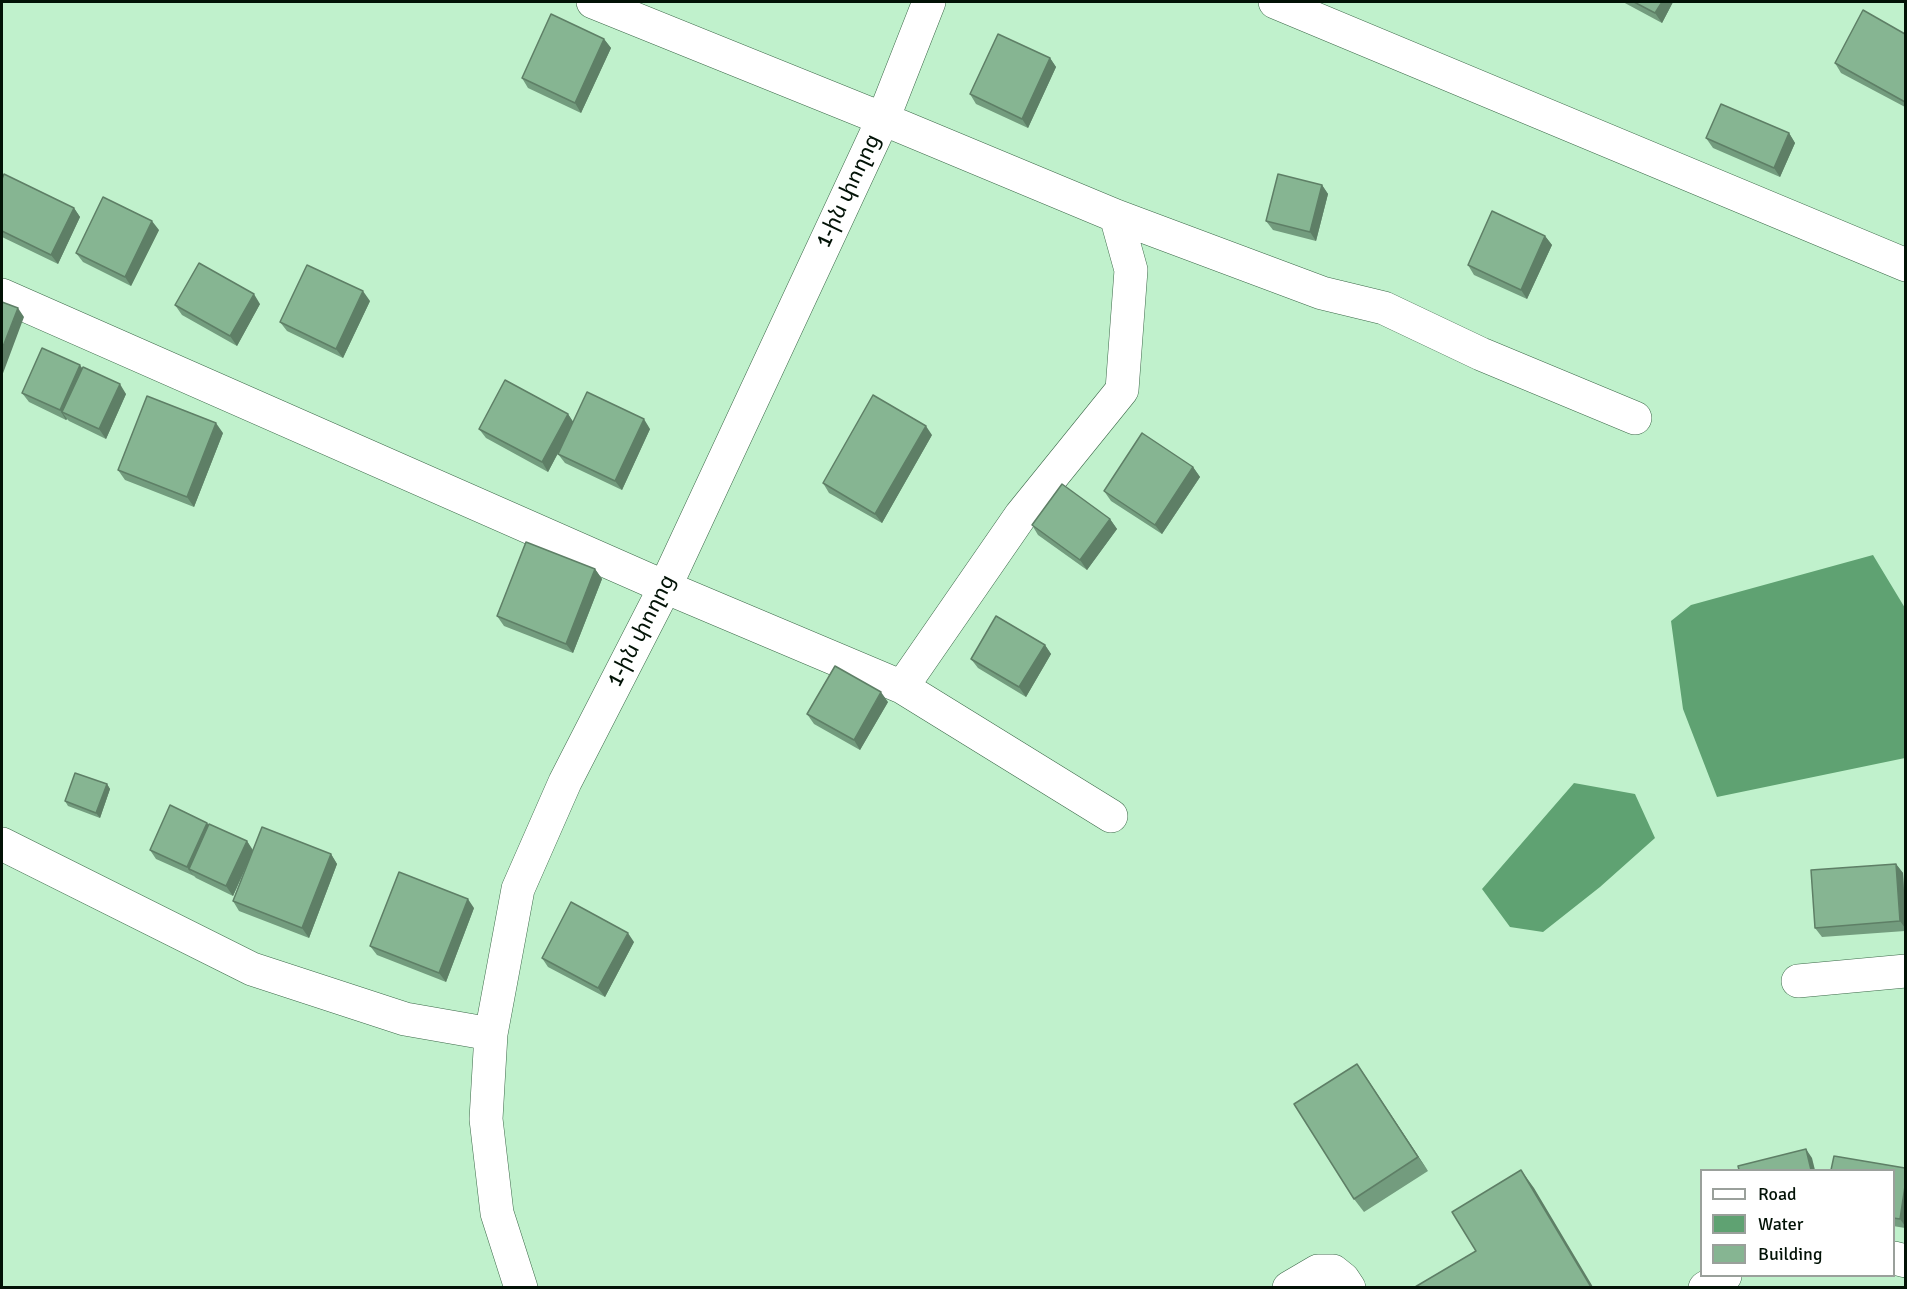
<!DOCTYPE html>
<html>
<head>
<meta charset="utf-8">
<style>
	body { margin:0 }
	#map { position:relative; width:1907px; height:1289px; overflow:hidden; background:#c0f1cc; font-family:Signika,sans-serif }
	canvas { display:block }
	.frame { position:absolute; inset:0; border:3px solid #021206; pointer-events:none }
	.legend { position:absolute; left:1700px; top:1169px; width:195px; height:108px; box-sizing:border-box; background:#fff; border:2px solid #9aa09b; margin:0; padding:8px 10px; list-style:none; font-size:18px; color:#021206 }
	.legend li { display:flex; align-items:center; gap:12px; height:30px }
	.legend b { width:30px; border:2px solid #9aa09b }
</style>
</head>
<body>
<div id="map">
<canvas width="1907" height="1289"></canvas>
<div class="frame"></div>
<ul class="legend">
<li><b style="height:8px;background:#fff"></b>Road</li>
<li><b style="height:16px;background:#5fa272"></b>Water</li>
<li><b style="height:16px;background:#86b592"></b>Building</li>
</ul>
</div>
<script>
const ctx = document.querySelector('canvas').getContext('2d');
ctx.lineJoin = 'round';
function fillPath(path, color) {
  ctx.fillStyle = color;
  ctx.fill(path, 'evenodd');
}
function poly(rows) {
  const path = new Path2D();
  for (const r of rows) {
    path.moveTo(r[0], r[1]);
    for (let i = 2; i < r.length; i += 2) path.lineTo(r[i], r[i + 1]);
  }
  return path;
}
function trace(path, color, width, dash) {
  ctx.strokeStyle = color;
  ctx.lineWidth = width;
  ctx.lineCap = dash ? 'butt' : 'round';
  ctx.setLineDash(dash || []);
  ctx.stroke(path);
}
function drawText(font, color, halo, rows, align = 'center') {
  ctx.font = font + ' Signika,"Noto Sans Armenian",sans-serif';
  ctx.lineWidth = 6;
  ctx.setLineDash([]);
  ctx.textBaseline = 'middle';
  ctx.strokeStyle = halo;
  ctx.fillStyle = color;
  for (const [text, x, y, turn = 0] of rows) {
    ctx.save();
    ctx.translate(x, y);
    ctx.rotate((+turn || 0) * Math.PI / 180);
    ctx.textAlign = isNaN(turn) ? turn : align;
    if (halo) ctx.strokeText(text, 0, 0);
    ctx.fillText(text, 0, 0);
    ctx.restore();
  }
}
fillPath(poly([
	[1873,555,1905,608,1905,758,1717,797,1683,709,1671,621,1691,605],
	[1574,783,1635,794,1655,838,1600,887,1543,932,1510,927,1482,889]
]), '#5fa272');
const minor = poly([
	[593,2,883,119,1116,216,1322,293,1384,308,1481,354,1635,418],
	[1275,2,1906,265],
	[2,295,665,587,902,687,1111,816],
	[902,687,1021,515,1122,390,1131,270,1116,216],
	[2,844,252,969,405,1019,491,1034],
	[1798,981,1906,971],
	[1894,1258,1906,1261],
	[521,1288,497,1213,486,1119,491,1034,518,889,565,782,665,587,883,119,929,2],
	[1289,1288,1318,1271,1333,1271,1343,1279,1349,1288],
	[1705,1288,1725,1276]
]);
trace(minor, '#3b6848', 34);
trace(minor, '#fff', 33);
fillPath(poly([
	[1623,2,1673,2,1662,23],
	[1905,34,1905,107,1841,73,1835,63],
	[604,39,611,48,581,113,528,88,522,78],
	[1050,58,1056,67,1028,128,976,104,970,94],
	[1789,133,1795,143,1780,177,1713,148,1706,138],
	[2,179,74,208,80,217,58,264,2,237],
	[1322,185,1328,194,1316,241,1273,230,1266,221],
	[159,230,131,286,83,262,76,253],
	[1545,236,1552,245,1527,299,1474,275,1468,265],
	[370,301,343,358,287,331,280,322],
	[260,304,237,346,182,315,175,305],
	[82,368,126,394,106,439,69,421,67,419,66,420,29,402,22,393],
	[568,414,573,422,650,429,622,490,565,463,558,454,559,451,548,472,486,438,479,429],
	[223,433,194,507,125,480,118,470],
	[932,435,882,523,829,493,823,483],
	[1193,467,1200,477,1162,534,1111,501,1104,491],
	[1110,519,1117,529,1087,570,1038,535,1032,525],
	[595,569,602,579,573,653,504,626,497,616],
	[1045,645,1051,654,1026,697,978,668,971,659],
	[888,702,860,750,814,724,807,714],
	[107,784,110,789,100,818,68,806,65,801],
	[207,823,209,825,247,841,253,850,331,854,337,864,309,938,239,911,233,901,247,865,233,896,196,878,194,876,156,859,150,850],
	[1896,864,1903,873,1905,909,1905,931,1822,937,1815,928],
	[474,908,446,982,377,955,370,946],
	[634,942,605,997,548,967,542,958],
	[1357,1064,1428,1171,1364,1212,1354,1199],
	[1905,1168,1905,1228,1893,1226,1893,1170]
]), '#739c7e');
fillPath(poly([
	[1662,2,1673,2,1662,23,1655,13],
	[604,39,611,48,581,113,575,103],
	[1050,58,1056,67,1028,128,1022,119],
	[1789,133,1795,143,1780,177,1774,168],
	[1322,185,1328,194,1316,241,1310,232],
	[74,208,80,217,58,264,51,255],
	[152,221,159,230,131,286,125,277],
	[1545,236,1552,245,1527,299,1521,290],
	[363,291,370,301,343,358,336,349],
	[254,294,260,304,237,346,230,336],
	[18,308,24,317,2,376,2,349],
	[80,365,87,375,62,412,67,419,66,420,60,410],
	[120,384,126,394,106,439,99,429],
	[568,414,574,423,548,472,542,462],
	[644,419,650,429,622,490,615,481],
	[216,423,223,433,194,507,187,497],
	[926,426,932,435,882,523,875,514],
	[1193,467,1200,477,1162,534,1155,525],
	[1110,519,1117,529,1087,570,1080,560],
	[595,569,602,579,573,653,566,644],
	[1045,645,1051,654,1026,697,1019,687],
	[881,692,888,702,860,750,854,740],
	[107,784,110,789,100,818,96,813],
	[207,823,214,832,189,869,194,877,187,867],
	[247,841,253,851,233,896,226,886],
	[331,854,337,864,309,938,302,928],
	[1896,864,1903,873,1905,909,1905,928,1900,921],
	[468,899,474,908,446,982,439,973],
	[628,933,634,942,605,997,598,988],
	[1357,1064,1366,1077,1428,1171,1418,1157],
	[1806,1149,1812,1158,1815,1170,1811,1170],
	[1521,1170,1534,1188,1593,1287,1591,1287],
	[1905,1186,1905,1226,1900,1219]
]), '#5e7f66');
const building = poly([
	[1634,2,1662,2,1655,13,1634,2],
	[1863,10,1905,34,1905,102,1835,63,1863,10],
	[551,14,604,39,575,103,522,78,551,14],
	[998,34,1050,58,1022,119,970,94,998,34],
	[1721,104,1789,133,1774,168,1706,138,1721,104],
	[4,174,74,208,51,255,2,231,2,179,4,174],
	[1278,174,1322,185,1310,232,1266,221,1278,174],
	[103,197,152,221,125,277,76,253,103,197],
	[1492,211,1545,236,1521,290,1468,265,1492,211],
	[199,263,254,294,230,336,175,305,199,263],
	[307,265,363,291,336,349,280,322,307,265],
	[2,302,18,308,2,349,2,302],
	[42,348,80,365,60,410,22,393,42,348],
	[83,367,120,384,99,429,62,412,83,367],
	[505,380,568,414,542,462,479,429,505,380],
	[587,392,644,419,615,481,558,454,587,392],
	[873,395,926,426,875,514,823,483,873,395],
	[147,396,216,423,187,497,118,470,147,396],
	[1142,433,1193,467,1155,525,1104,491,1142,433],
	[1062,484,1110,519,1080,560,1032,525,1062,484],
	[526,542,595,569,566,644,497,616,526,542],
	[996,616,1045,645,1019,687,971,659,996,616],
	[835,666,881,692,854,740,807,714,835,666],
	[75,773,107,784,96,813,65,801,75,773],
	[170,805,207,823,187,867,150,850,170,805],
	[209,824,247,841,226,886,189,869,209,824],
	[262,827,331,854,302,928,233,901,262,827],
	[1896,864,1900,921,1815,928,1811,870,1896,864],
	[399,872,468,899,439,973,370,946,399,872],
	[571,902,628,933,598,988,542,958,571,902],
	[1357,1064,1418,1157,1354,1199,1294,1104,1357,1064],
	[1806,1149,1811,1170,1739,1170,1738,1166,1806,1149],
	[1834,1156,1905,1168,1905,1186,1900,1219,1893,1218,1893,1170,1831,1170,1834,1156],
	[1521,1170,1591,1287,1415,1287,1476,1251,1452,1212,1521,1170]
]);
fillPath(building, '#86b592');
trace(building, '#5e7f66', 1.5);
drawText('22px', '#021206', '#fff', [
	["1-ին փողոց",849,191,-65],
	["1-ին փողոց",642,631,-63]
]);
</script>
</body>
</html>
